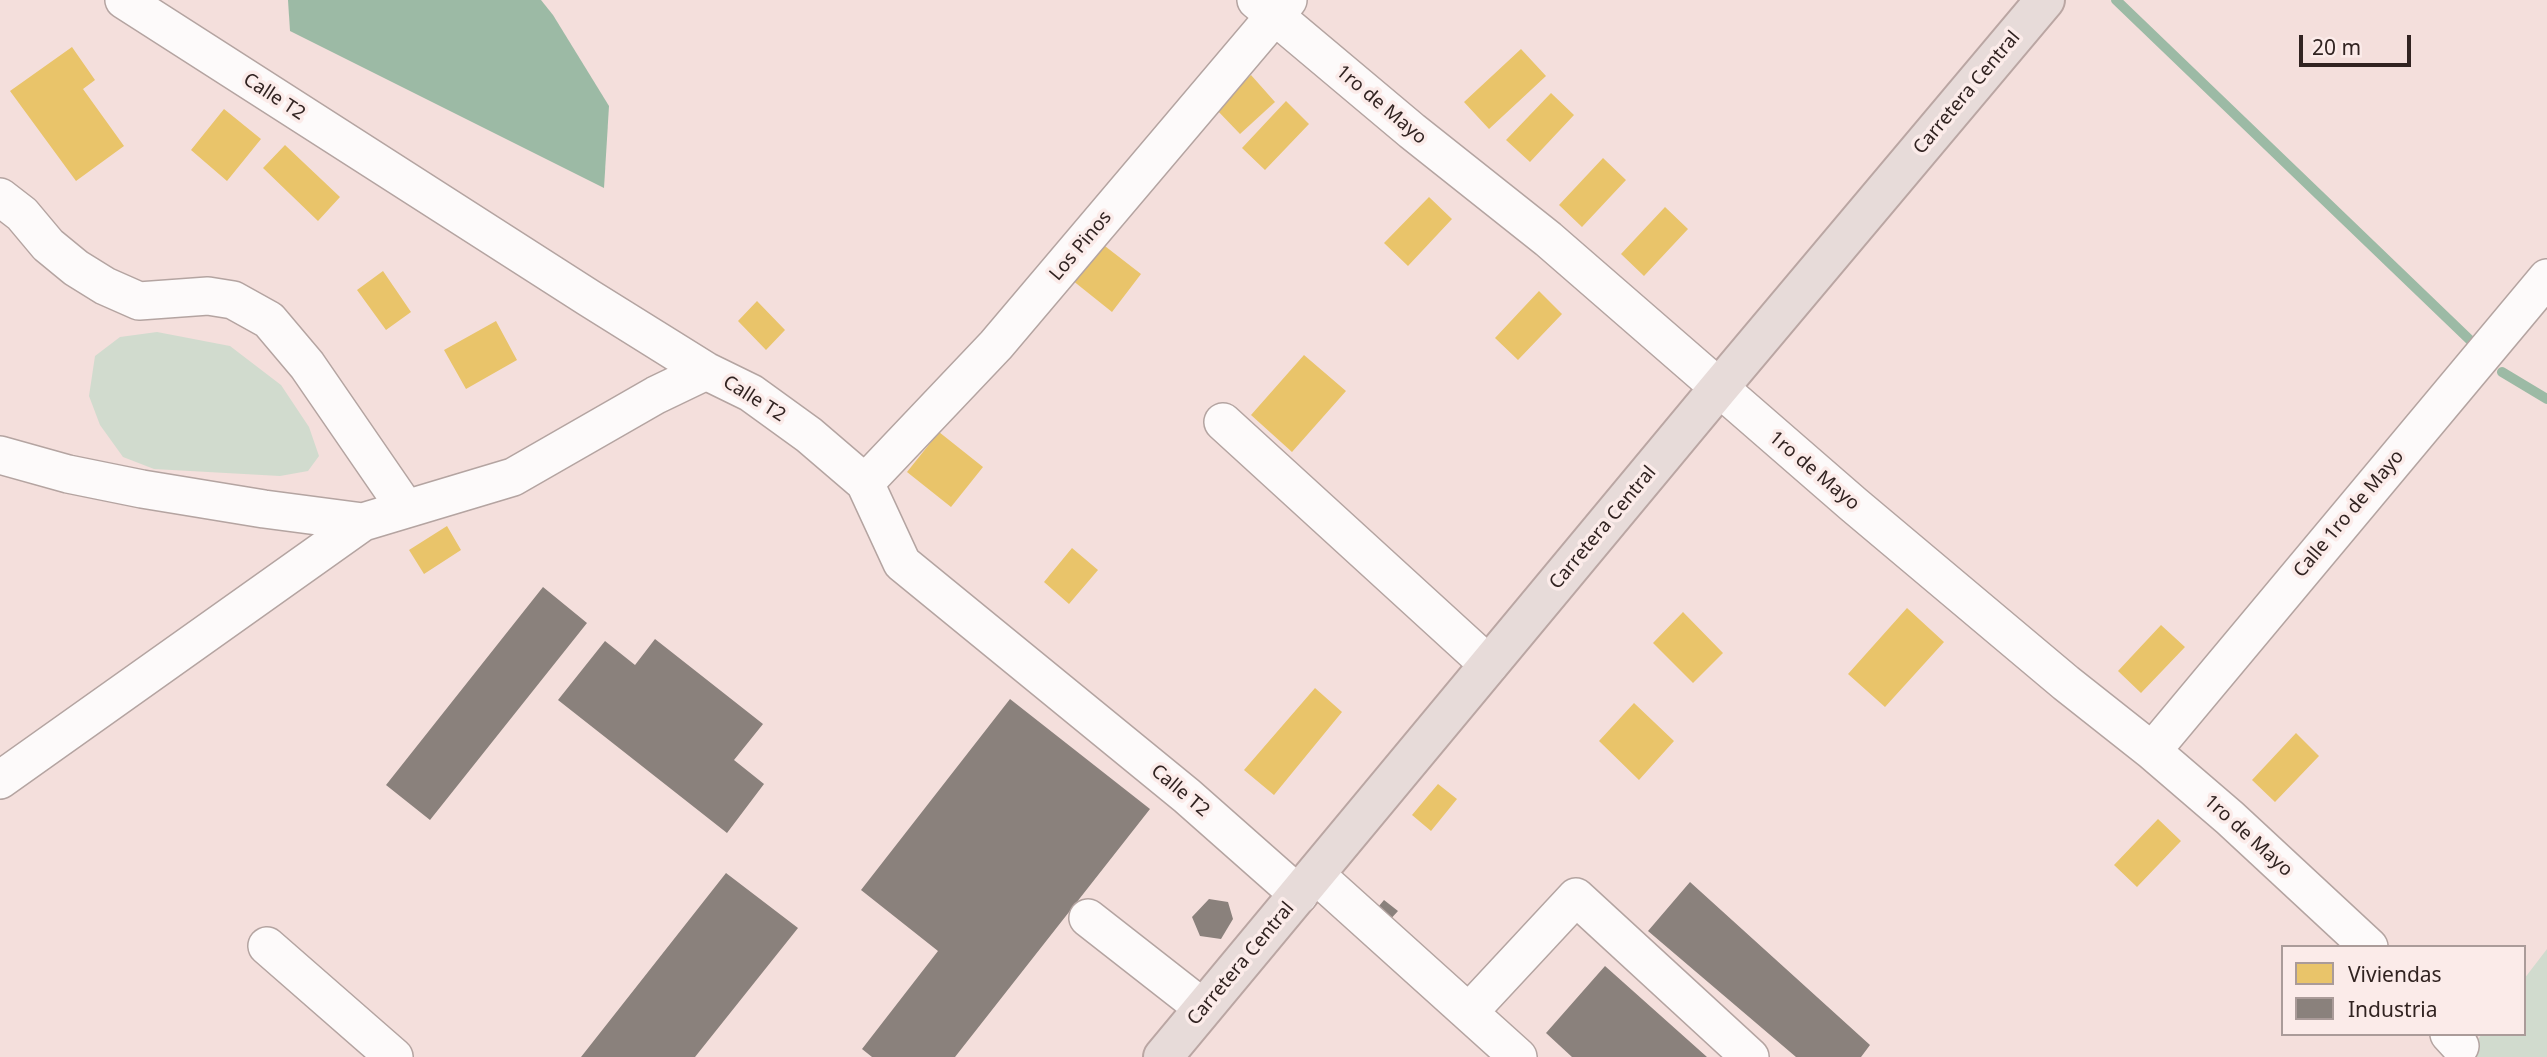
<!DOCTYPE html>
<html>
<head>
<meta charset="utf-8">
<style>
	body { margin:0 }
	#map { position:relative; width:2547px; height:1057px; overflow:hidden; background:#f4dfdc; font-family:"Noto Sans",sans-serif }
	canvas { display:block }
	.legend { position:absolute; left:2281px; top:945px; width:245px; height:91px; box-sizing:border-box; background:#fbebe9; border:2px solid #aa9b99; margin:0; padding:9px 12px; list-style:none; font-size:21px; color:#312321 }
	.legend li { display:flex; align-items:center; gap:14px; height:35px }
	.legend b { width:35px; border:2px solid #aa9b99 }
	.scale { position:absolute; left:2299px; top:35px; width:112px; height:32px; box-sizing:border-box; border:4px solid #312321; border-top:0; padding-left:9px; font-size:21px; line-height:24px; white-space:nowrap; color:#312321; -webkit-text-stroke:5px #fbebe9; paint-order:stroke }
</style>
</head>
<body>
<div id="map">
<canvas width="2547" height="1057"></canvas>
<ul class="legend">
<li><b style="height:19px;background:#e9c46a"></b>Viviendas</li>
<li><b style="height:19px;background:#8a817c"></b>Industria</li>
</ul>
<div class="scale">20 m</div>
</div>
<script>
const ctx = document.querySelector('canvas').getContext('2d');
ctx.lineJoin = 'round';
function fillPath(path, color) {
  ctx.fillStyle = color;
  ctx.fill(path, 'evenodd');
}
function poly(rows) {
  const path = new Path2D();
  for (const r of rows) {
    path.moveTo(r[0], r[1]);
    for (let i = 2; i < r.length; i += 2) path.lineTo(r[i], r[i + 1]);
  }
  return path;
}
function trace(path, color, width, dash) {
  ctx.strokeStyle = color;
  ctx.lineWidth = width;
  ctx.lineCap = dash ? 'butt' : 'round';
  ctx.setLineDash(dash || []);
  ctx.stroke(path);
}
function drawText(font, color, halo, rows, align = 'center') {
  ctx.font = font + ' "Noto Sans",sans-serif';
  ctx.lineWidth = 7;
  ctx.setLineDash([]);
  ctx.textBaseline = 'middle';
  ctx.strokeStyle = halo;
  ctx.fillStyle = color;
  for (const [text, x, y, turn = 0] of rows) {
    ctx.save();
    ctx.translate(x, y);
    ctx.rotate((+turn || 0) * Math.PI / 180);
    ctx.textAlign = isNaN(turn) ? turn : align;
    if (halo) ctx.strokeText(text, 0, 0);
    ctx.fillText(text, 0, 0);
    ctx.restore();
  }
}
fillPath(poly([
	[157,332,230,346,281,385,309,427,319,456,308,471,280,476,154,469,123,457,100,425,89,396,95,356,120,337],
	[2547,949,2547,1057,2464,1057,2482,1034,2524,1034,2524,979]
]), '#d1dbce');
fillPath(poly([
	[288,0,541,0,553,15,609,106,604,188,290,31]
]), '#9cbaa5');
fillPath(poly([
	[72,47,95,80,83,89,124,146,76,181,10,91],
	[1521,49,1546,76,1489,129,1464,102],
	[1251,75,1275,102,1240,134,1215,108],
	[1551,93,1574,115,1530,162,1506,140],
	[1286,101,1309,124,1265,170,1242,148],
	[224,109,261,139,227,181,191,150],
	[285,145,340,197,318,221,263,168],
	[1603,158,1626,180,1582,227,1559,205],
	[1429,197,1452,219,1408,266,1384,243],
	[1665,207,1688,229,1644,276,1621,254],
	[1101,243,1141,274,1112,312,1072,280],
	[383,271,411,312,386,330,357,290],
	[1539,291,1562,314,1518,360,1495,338],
	[757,301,785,330,766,350,738,321],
	[496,321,517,360,466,389,444,350],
	[1304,355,1346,391,1292,452,1251,415],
	[939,432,983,467,951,507,907,472],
	[447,526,461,550,424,574,409,550],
	[1072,548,1098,570,1069,604,1044,582],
	[1907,608,1944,642,1885,707,1848,674],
	[1683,612,1723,653,1693,683,1653,643],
	[2161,625,2185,647,2141,693,2118,671],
	[1315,688,1342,712,1274,795,1244,770],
	[1634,703,1674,741,1639,780,1599,741],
	[2296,733,2319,756,2275,802,2252,780],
	[1438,784,1457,799,1431,831,1412,815],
	[2158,819,2181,841,2137,887,2114,865]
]), '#e9c46a');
fillPath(poly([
	[543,587,587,623,430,820,386,785],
	[655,639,763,724,734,760,764,784,727,833,558,700,605,641,635,665],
	[1010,699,1150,809,955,1057,872,1057,862,1049,938,951,861,890],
	[726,873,798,928,695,1057,581,1057],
	[1690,882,1870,1045,1861,1057,1796,1057,1648,931],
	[1209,899,1228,902,1233,919,1221,939,1200,936,1192,917],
	[1384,900,1398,911,1387,923,1374,912],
	[1605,966,1707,1057,1572,1057,1546,1033]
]), '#8a817c');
trace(poly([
	[2116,0,2472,342],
	[2502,372,2547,399]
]), '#9cbaa5', 10);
const minor = poly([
	[124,0,589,298,706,371,751,393,809,435,865,483,902,563,1187,796,1299,895],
	[1256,0,1412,131,1548,239,1853,504,2066,683,2152,751,2230,818,2369,947],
	[0,197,22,214,48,245,76,268,105,286,139,301,208,296,233,300,269,320,307,365,406,509],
	[1223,422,1489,665],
	[0,455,68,474,142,489,264,509,363,522,513,477,656,395,706,371],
	[865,483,996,345,1288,0],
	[2152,751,2547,278],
	[0,780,363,522],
	[1316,875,1518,1057],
	[1088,918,1203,1008],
	[267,946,394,1057],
	[1469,1012,1576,897,1750,1057],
	[2449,1034,2460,1046]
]);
const highway = poly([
	[1163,1057,1718,389,2045,0]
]);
trace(minor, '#b4a4a1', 40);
trace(highway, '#baa6a3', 42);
trace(minor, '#fdfafa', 37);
trace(highway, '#e7dbd9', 38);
drawText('19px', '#312321', '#fbebe9', [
	["Carretera Central",1967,93,-50],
	["Calle T2",274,97,33],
	["1ro de Mayo",1381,105,40],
	["Los Pinos",1081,246,-50],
	["Calle T2",754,399,32],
	["1ro de Mayo",1814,471,40],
	["Calle 1ro de Mayo",2349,514,-50],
	["Carretera Central",1603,528,-50],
	["Calle T2",1180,791,40],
	["1ro de Mayo",2248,836,42],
	["Carretera Central",1241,964,-50]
]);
</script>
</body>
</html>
